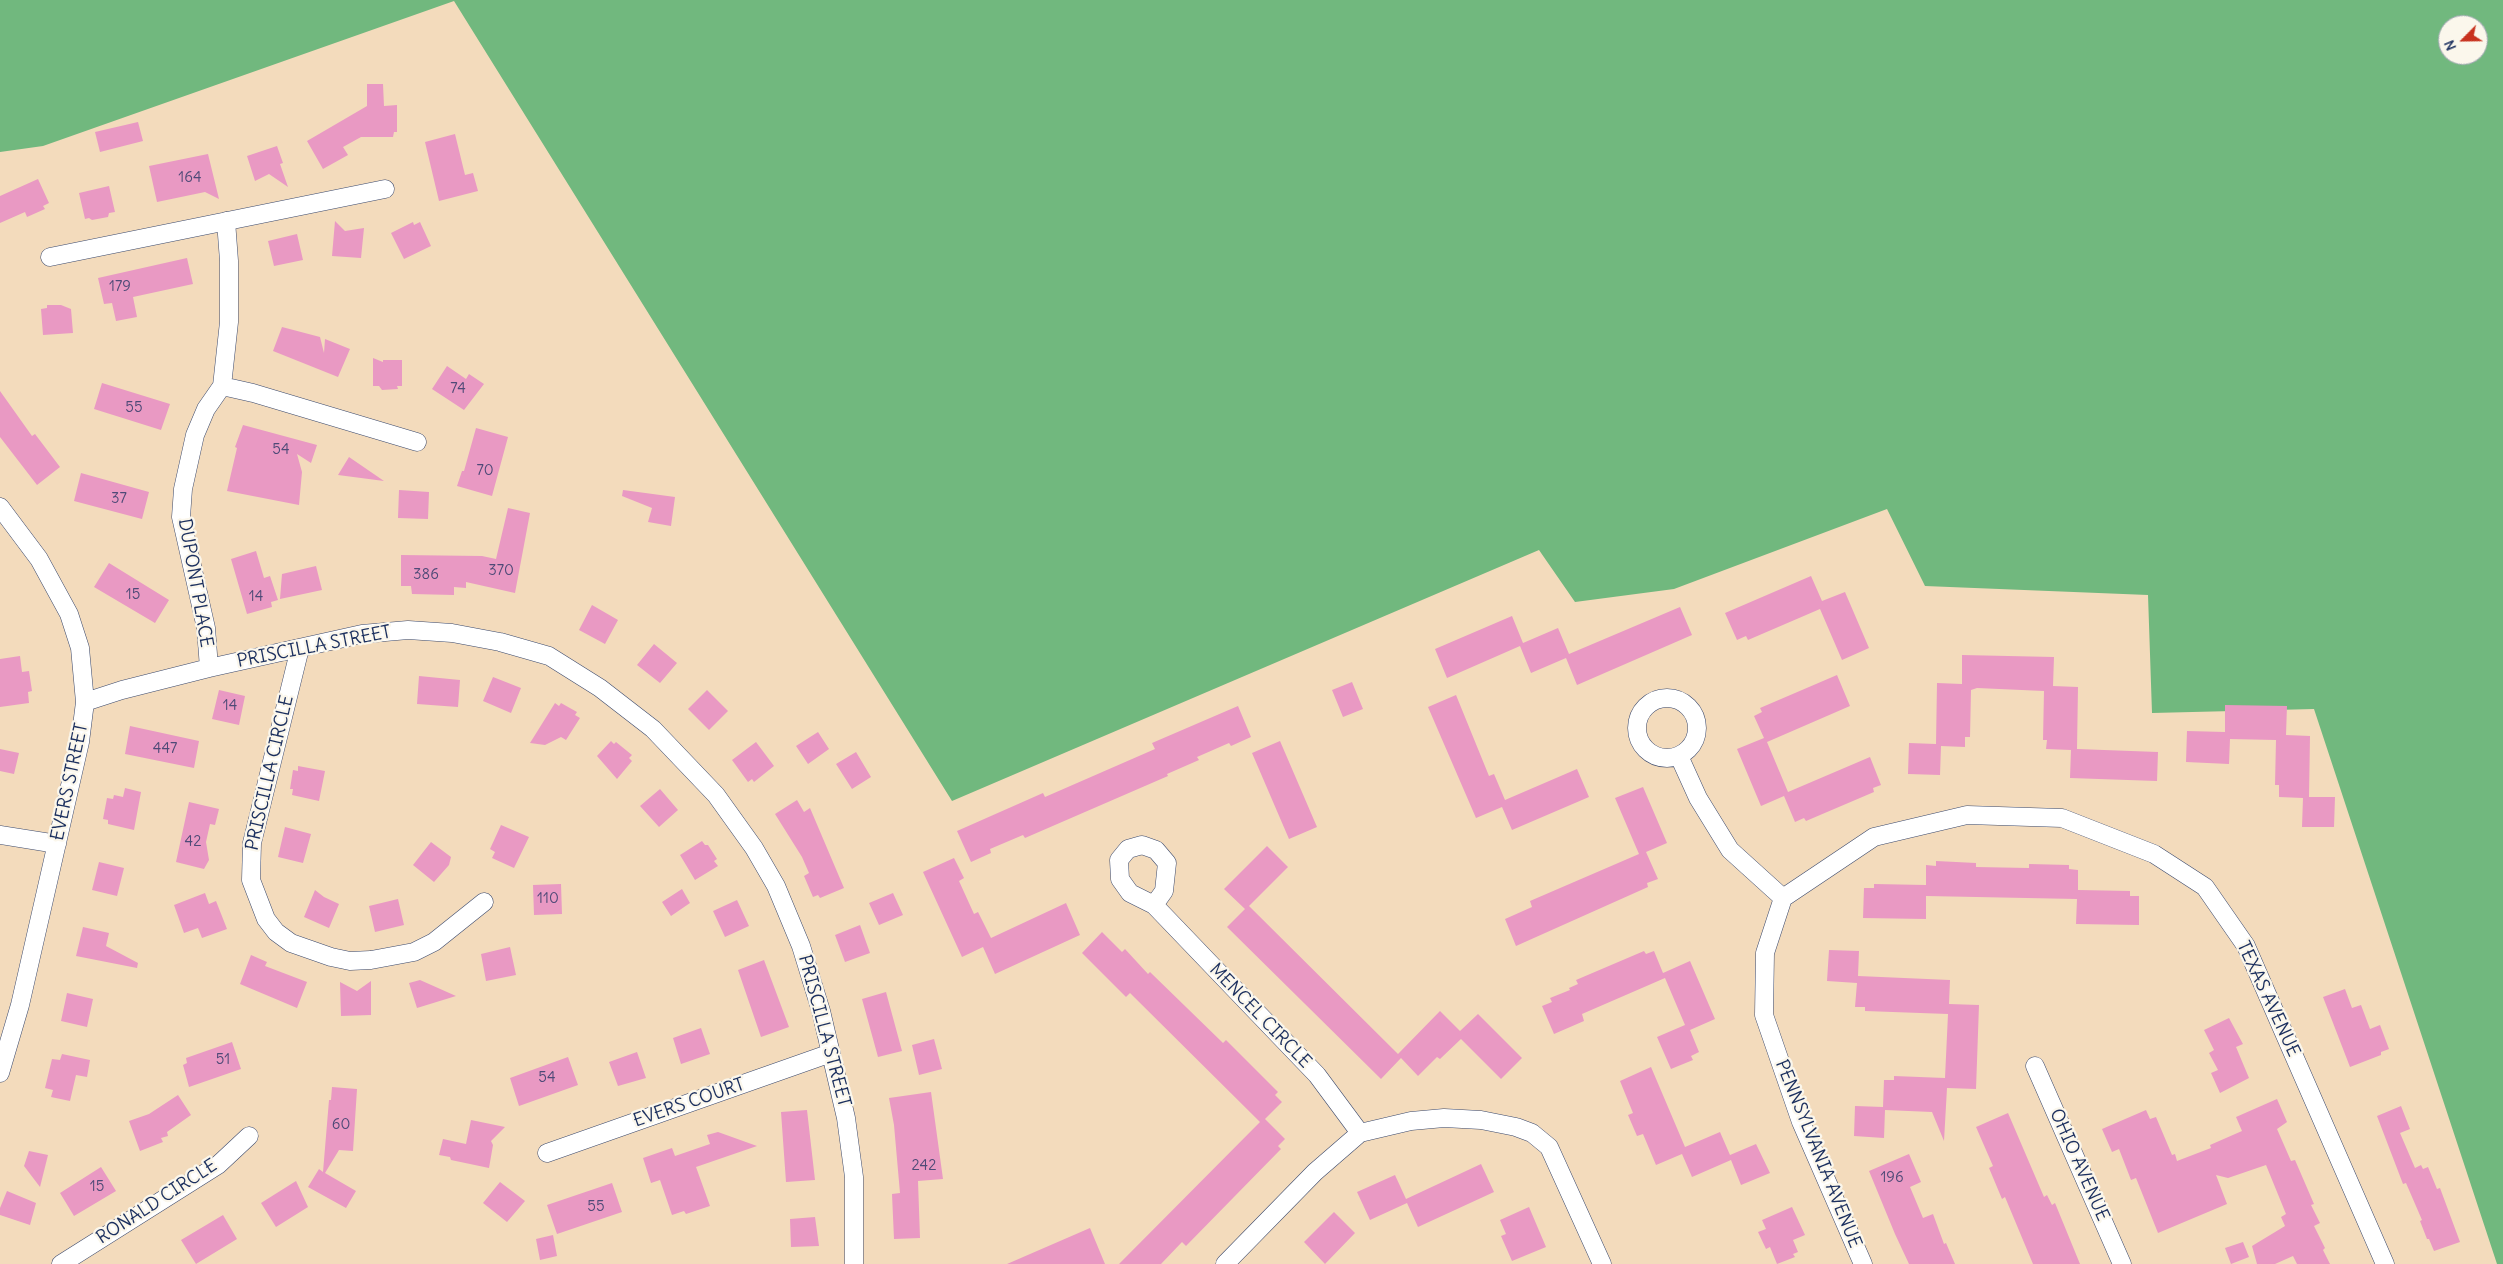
<!DOCTYPE html>
<html>
<head>
<meta charset="utf-8">
<style>
	body { margin:0 }
	#map { position:relative; width:2503px; height:1264px; overflow:hidden; background:#f3dbbc; font-family:Delius,sans-serif }
	canvas { display:block }
	.north { position:absolute; left:2438px; top:15px; width:50px; height:50px; box-sizing:border-box; background:#fbf7ec; border:1px solid #a1a7b3; border-radius:50%; rotate:247deg; font-size:14px; font-weight:700; line-height:20px; text-align:center; color:#1b2f5e }
	.north::after { content:''; display:block; margin:auto; width:18px; height:22px; background:#c8321e; clip-path:polygon(50% 0,100% 100%,50% 72%,0 100%) }
</style>
</head>
<body>
<div id="map">
<canvas width="2503" height="1264"></canvas>
<div class="north">N</div>
</div>
<script>
const ctx = document.querySelector('canvas').getContext('2d');
ctx.lineJoin = 'round';
function fillPath(path, color) {
  ctx.fillStyle = color;
  ctx.fill(path, 'evenodd');
}
function poly(rows) {
  const path = new Path2D();
  for (const r of rows) {
    if (r.length === 3) {
      path.moveTo(r[0] + r[2], r[1]);
      path.arc(r[0], r[1], r[2], 0, 2 * Math.PI);
      continue;
    }
    path.moveTo(r[0], r[1]);
    for (let i = 2; i < r.length; i += 2) path.lineTo(r[i], r[i + 1]);
  }
  return path;
}
function trace(path, color, width, dash) {
  ctx.strokeStyle = color;
  ctx.lineWidth = width;
  ctx.lineCap = dash ? 'butt' : 'round';
  ctx.setLineDash(dash || []);
  ctx.stroke(path);
}
function drawText(font, color, halo, rows, align = 'center') {
  ctx.font = font + ' Delius,sans-serif';
  ctx.lineWidth = 4.5;
  ctx.setLineDash([]);
  ctx.textBaseline = 'middle';
  ctx.strokeStyle = halo;
  ctx.fillStyle = color;
  for (const [text, x, y, turn = 0] of rows) {
    ctx.save();
    ctx.translate(x, y);
    ctx.rotate((+turn || 0) * Math.PI / 180);
    ctx.textAlign = isNaN(turn) ? turn : align;
    if (halo) ctx.strokeText(text, 0, 0);
    ctx.fillText(text, 0, 0);
    ctx.restore();
  }
}
fillPath(poly([
	[0,0,2503,0,2503,1264,2497,1264,2314,709,2152,713,2148,595,1925,586,1887,509,1674,589,1575,602,1539,550,952,801,454,1,43,146,0,152],
	[2448,25,2478,25,2478,55,2448,55]
]), '#71b87e');
fillPath(poly([
	[367,84,383,84,384,106,397,105,397,132,394,132,393,137,361,137,343,147,348,155,323,169,307,141,367,106],
	[138,122,143,141,100,152,95,132],
	[455,134,465,175,473,173,478,191,439,201,425,142],
	[277,146,283,163,280,164,288,187,269,174,255,181,247,156],
	[208,154,219,199,205,192,157,202,149,166],
	[38,179,49,203,43,206,45,209,27,217,25,212,0,223,0,196],
	[109,186,115,212,109,213,108,217,92,220,89,218,85,219,79,193],
	[335,221,345,231,364,228,361,258,332,256],
	[413,222,414,225,420,222,431,246,404,259,391,233],
	[297,234,303,260,274,266,268,241],
	[187,258,193,284,133,297,137,317,116,321,112,303,104,304,98,278],
	[47,305,61,305,71,309,73,333,43,335,41,309,47,308],
	[282,327,320,337,324,353,325,339,350,349,338,377,273,351],
	[373,358,383,362,383,360,402,360,402,386,397,386,398,389,382,390,379,386,373,386],
	[447,366,466,379,469,374,484,384,464,410,432,389],
	[102,383,170,404,161,430,94,409],
	[0,391,32,436,35,434,60,467,37,485,0,437],
	[243,425,317,445,311,463,297,454,302,472,299,505,227,491,237,448,235,447],
	[476,428,508,437,492,496,457,486,462,471,464,471],
	[349,457,384,481,338,475],
	[81,473,149,492,142,519,74,501],
	[399,490,429,492,428,519,398,518],
	[623,490,675,497,671,526,648,522,652,508,622,496],
	[508,508,530,513,515,593,466,582,466,588,454,587,454,595,412,594,411,586,401,586,401,555,482,556,496,559],
	[256,551,264,578,270,576,278,600,271,602,272,607,247,614,231,559],
	[109,563,169,600,155,623,94,587],
	[316,566,322,590,280,599,282,574],
	[1811,576,1822,601,1845,592,1869,648,1842,660,1820,609,1748,640,1746,636,1737,640,1725,613],
	[592,605,618,620,605,644,579,630],
	[1680,607,1692,635,1577,685,1566,658,1531,673,1520,646,1447,678,1435,649,1512,616,1523,643,1558,628,1569,654],
	[654,644,677,663,660,683,637,665],
	[1962,655,2054,657,2053,686,2078,687,2077,749,2158,752,2157,781,2070,778,2071,750,2046,749,2047,740,2043,740,2044,691,1977,688,1971,690,1970,737,1965,737,1965,747,1941,746,1940,775,1908,774,1909,743,1936,744,1937,683,1962,684],
	[20,656,22,672,29,671,32,691,28,692,29,703,0,707,0,659],
	[1837,675,1850,706,1767,742,1788,792,1870,757,1881,785,1873,788,1874,792,1806,821,1804,818,1795,822,1784,796,1761,806,1737,749,1764,738,1754,716,1762,712,1760,708],
	[419,676,460,680,458,707,417,704],
	[493,677,521,688,511,713,483,701],
	[1352,682,1363,709,1343,717,1332,690],
	[219,690,245,696,239,725,212,719],
	[707,690,728,711,709,730,688,709],
	[1456,695,1489,776,1494,774,1505,800,1577,769,1589,797,1512,830,1502,807,1476,818,1428,707],
	[555,703,559,706,561,703,577,712,575,715,580,718,566,740,561,737,545,745,530,743],
	[2225,705,2287,706,2286,735,2310,736,2309,797,2335,797,2334,827,2302,827,2303,798,2279,797,2279,785,2275,785,2276,740,2230,739,2229,764,2186,762,2187,731,2225,732],
	[1238,706,1251,737,1231,746,1229,743,1197,757,1199,760,1167,774,1168,776,1025,838,1023,835,990,849,991,853,971,862,957,831,1043,793,1045,797,1155,749,1152,743],
	[130,726,199,741,194,768,125,754],
	[818,732,829,749,808,764,796,746],
	[611,741,614,744,616,742,632,755,629,758,632,761,617,779,597,756],
	[1280,741,1317,827,1289,839,1252,753],
	[756,742,774,766,754,782,752,779,748,782,732,760],
	[0,749,19,753,14,774,0,771],
	[856,752,871,777,852,789,836,764],
	[298,766,325,771,319,801,292,795,293,789,290,789,293,770,298,771],
	[1643,787,1667,843,1646,852,1658,879,1647,883,1648,887,1516,946,1505,919,1532,907,1530,901,1639,854,1615,798],
	[125,788,141,792,134,830,108,824,108,820,103,819,107,798,113,799,114,795,123,797],
	[660,789,678,810,659,827,640,806],
	[797,800,804,812,810,808,844,888,820,898,818,895,813,897,804,876,809,873,802,857,775,814],
	[189,802,219,809,215,825,210,824,206,842,209,860,204,869,176,862],
	[501,825,529,837,514,868,492,858,495,852,490,849],
	[285,827,311,834,303,863,278,857],
	[702,841,705,845,708,845,717,859,714,861,718,866,695,880,680,855],
	[431,842,451,857,449,865,434,882,413,865],
	[1267,846,1288,867,1249,906,1398,1054,1440,1011,1460,1031,1478,1014,1522,1058,1501,1079,1461,1039,1440,1059,1437,1057,1418,1076,1401,1058,1381,1079,1227,927,1245,909,1224,889],
	[954,858,964,878,959,881,974,914,978,912,991,938,1066,903,1080,935,995,974,983,947,962,957,923,872],
	[1936,861,1976,863,1976,867,2029,868,2029,864,2069,865,2069,869,2078,870,2078,890,2130,891,2130,896,2139,896,2139,925,2076,924,2077,899,1926,896,1926,919,1863,918,1864,888,1874,888,1874,884,1926,885,1926,865,1936,866],
	[99,862,124,868,117,896,92,890],
	[561,884,562,914,534,915,533,885],
	[682,889,690,903,671,916,662,902],
	[315,890,324,897,339,904,329,928,304,917],
	[205,893,209,904,216,901,227,929,202,938,198,928,184,933,174,905],
	[893,893,903,915,879,925,869,903],
	[398,899,404,925,375,932,369,906],
	[737,900,749,926,725,937,713,911],
	[860,925,870,953,845,962,835,935],
	[83,927,109,933,106,946,138,963,137,968,76,956],
	[1102,932,1122,952,1125,949,1148,974,1150,972,1223,1043,1226,1040,1278,1092,1275,1095,1282,1102,1265,1119,1285,1139,1278,1146,1281,1149,1186,1246,1182,1242,1161,1264,1119,1264,1260,1122,1130,993,1126,997,1082,953],
	[510,947,516,975,486,981,481,954],
	[1829,950,1859,951,1858,976,1950,980,1949,1004,1979,1005,1976,1089,1947,1088,1944,1141,1932,1112,1885,1110,1884,1138,1854,1136,1855,1106,1883,1107,1884,1080,1894,1080,1894,1076,1945,1078,1948,1014,1865,1011,1865,1007,1855,1007,1857,983,1827,981],
	[1644,951,1646,954,1654,951,1663,973,1690,961,1715,1019,1690,1030,1699,1052,1691,1056,1693,1060,1671,1069,1657,1037,1685,1025,1665,978,1582,1014,1584,1021,1554,1034,1542,1006,1552,1002,1550,998,1570,990,1569,988,1578,984,1576,980],
	[251,955,267,962,265,966,307,982,297,1008,240,984],
	[764,960,789,1027,761,1037,738,970],
	[420,980,456,996,417,1008,409,983],
	[371,981,371,1015,341,1016,340,982,357,991],
	[2345,989,2352,1008,2361,1005,2370,1029,2380,1025,2389,1049,2381,1052,2381,1055,2350,1067,2323,997],
	[886,992,902,1051,878,1057,862,999],
	[67,993,93,999,87,1027,61,1021],
	[2229,1018,2243,1044,2236,1047,2249,1078,2220,1093,2211,1073,2218,1070,2209,1053,2214,1050,2204,1030],
	[701,1028,710,1054,681,1064,673,1038],
	[934,1039,942,1069,919,1075,912,1045],
	[232,1042,241,1069,189,1087,183,1065,187,1063,186,1058],
	[637,1052,646,1078,618,1086,609,1062],
	[62,1054,90,1060,87,1077,76,1075,70,1101,51,1097,53,1090,45,1088,52,1059,60,1060],
	[568,1057,578,1085,519,1106,510,1078],
	[1651,1067,1685,1147,1720,1132,1730,1155,1756,1144,1770,1173,1741,1185,1731,1160,1692,1177,1682,1154,1656,1165,1643,1134,1637,1136,1628,1115,1633,1113,1620,1081],
	[332,1087,357,1089,353,1151,339,1150,325,1173,356,1191,346,1208,308,1187,319,1169,323,1172,329,1100,331,1100],
	[931,1092,943,1179,918,1181,920,1238,894,1239,892,1194,900,1193,894,1125,889,1098],
	[178,1095,191,1115,167,1132,168,1136,161,1138,163,1142,140,1151,129,1121,149,1114],
	[2277,1099,2287,1122,2277,1129,2291,1161,2295,1160,2314,1204,2311,1205,2320,1223,2314,1226,2325,1248,2323,1250,2330,1264,2297,1264,2293,1256,2275,1264,2257,1264,2252,1246,2285,1226,2281,1217,2286,1214,2266,1165,2228,1178,2216,1175,2227,1204,2158,1233,2136,1178,2131,1180,2119,1149,2112,1152,2102,1129,2146,1110,2150,1119,2156,1117,2172,1155,2175,1154,2177,1161,2211,1148,2210,1145,2242,1131,2236,1117],
	[2401,1106,2410,1129,2400,1133,2415,1168,2421,1165,2423,1169,2428,1167,2437,1189,2440,1188,2460,1242,2434,1251,2429,1239,2427,1239,2420,1221,2422,1220,2406,1183,2403,1184,2377,1116],
	[807,1110,815,1180,786,1182,781,1112],
	[2008,1113,2044,1197,2047,1195,2052,1205,2055,1203,2080,1264,2033,1264,2005,1197,2002,1199,1989,1168,1993,1166,1976,1127],
	[471,1120,505,1127,491,1141,493,1145,489,1168,451,1160,450,1157,439,1155,443,1139,466,1144],
	[718,1132,757,1146,696,1167,710,1206,686,1214,684,1211,672,1215,660,1180,651,1183,643,1158,672,1148,675,1156,710,1144,707,1135],
	[29,1151,48,1155,40,1187,24,1166],
	[1909,1154,1921,1182,1910,1187,1923,1218,1933,1214,1944,1244,1946,1243,1955,1264,1909,1264,1895,1234,1869,1171],
	[1481,1164,1494,1192,1418,1227,1407,1203,1370,1220,1357,1192,1395,1175,1406,1199],
	[101,1167,116,1191,74,1216,60,1193],
	[296,1181,308,1207,276,1227,261,1203],
	[500,1182,525,1201,507,1222,483,1203],
	[612,1183,622,1212,557,1234,547,1205],
	[7,1191,36,1203,30,1225,0,1215,0,1208],
	[1529,1207,1546,1247,1512,1261,1501,1236,1506,1234,1500,1220],
	[1792,1207,1805,1235,1793,1240,1798,1252,1793,1254,1795,1257,1777,1264,1770,1247,1766,1249,1758,1232,1766,1229,1762,1220],
	[1334,1212,1355,1233,1325,1264,1304,1242],
	[223,1215,237,1239,196,1264,181,1240],
	[815,1217,819,1246,791,1247,790,1219],
	[1090,1228,1105,1264,1007,1264],
	[553,1235,557,1256,540,1260,536,1239],
	[2243,1242,2249,1257,2231,1264,2225,1248]
]), '#e999c3');
const street = poly([
	[50,257,385,189],
	[222,386,253,393,417,442],
	[0,507,39,559,69,614,80,648,85,702,80,742,20,1005,0,1073],
	[300,648,252,843,251,880,266,919,276,932,291,943,331,957,350,961,371,960,414,952,434,942,484,902],
	[209,668,206,628,181,517,183,489,195,435,206,409,222,386,229,322,229,261,226,221],
	[1667,728,30],
	[85,702,122,690,209,668,362,634,408,630,452,633,500,642,549,656,600,688,653,729,716,795,754,848,776,886,801,946,821,1011,846,1118,854,1177,854,1264],
	[1679,756,1698,798,1730,850,1783,898],
	[0,835,57,844],
	[1783,898,1874,837,1967,815,2062,818,2154,854,2205,887,2246,946,2385,1264],
	[1783,898,1765,953,1764,1015,1801,1122,1863,1264],
	[1154,905,1164,891,1167,863,1156,850,1142,845,1128,849,1119,860,1120,879,1130,893,1154,905,1317,1075,1360,1133],
	[2035,1066,2122,1264],
	[547,1153,831,1053],
	[61,1264,218,1165,249,1136],
	[1225,1264,1315,1172,1360,1133,1411,1121,1444,1118,1481,1120,1516,1127,1532,1133,1549,1147,1602,1264]
]);
trace(street, '#3b496c', 19);
trace(street, '#fff', 18);
drawText('15px', '#4e4a77', null, [
	["164",190,178],
	["179",120,287],
	["74",458,389],
	["55",134,408],
	["54",281,450],
	["70",485,471],
	["37",119,499],
	["370",501,571],
	["386",426,575],
	["15",133,595],
	["14",256,597],
	["14",230,706],
	["447",165,749],
	["42",193,842],
	["110",548,899],
	["51",223,1060],
	["54",547,1078],
	["60",341,1125],
	["242",924,1166],
	["196",1892,1178],
	["15",97,1187],
	["55",596,1207]
]);
drawText('18px', '#1b2f5e', '#fbf7ec', [
	["DUPONT PLACE",195,583,80],
	["PRISCILLA STREET",314,647,-11],
	["PRISCILLA CIRCLE",270,773,-77],
	["EVERS STREET",70,782,-78],
	["TEXAS AVENUE",2268,999,65],
	["MENCEL CIRCLE",1260,1016,46],
	["PRISCILLA STREET",824,1031,75],
	["EVERS COURT",689,1103,-19],
	["PENNSYLVANIA AVENUE",1818,1154,68],
	["OHIO AVENUE",2079,1165,66],
	["RONALD CIRCLE",157,1202,-33]
]);
</script>
</body>
</html>
